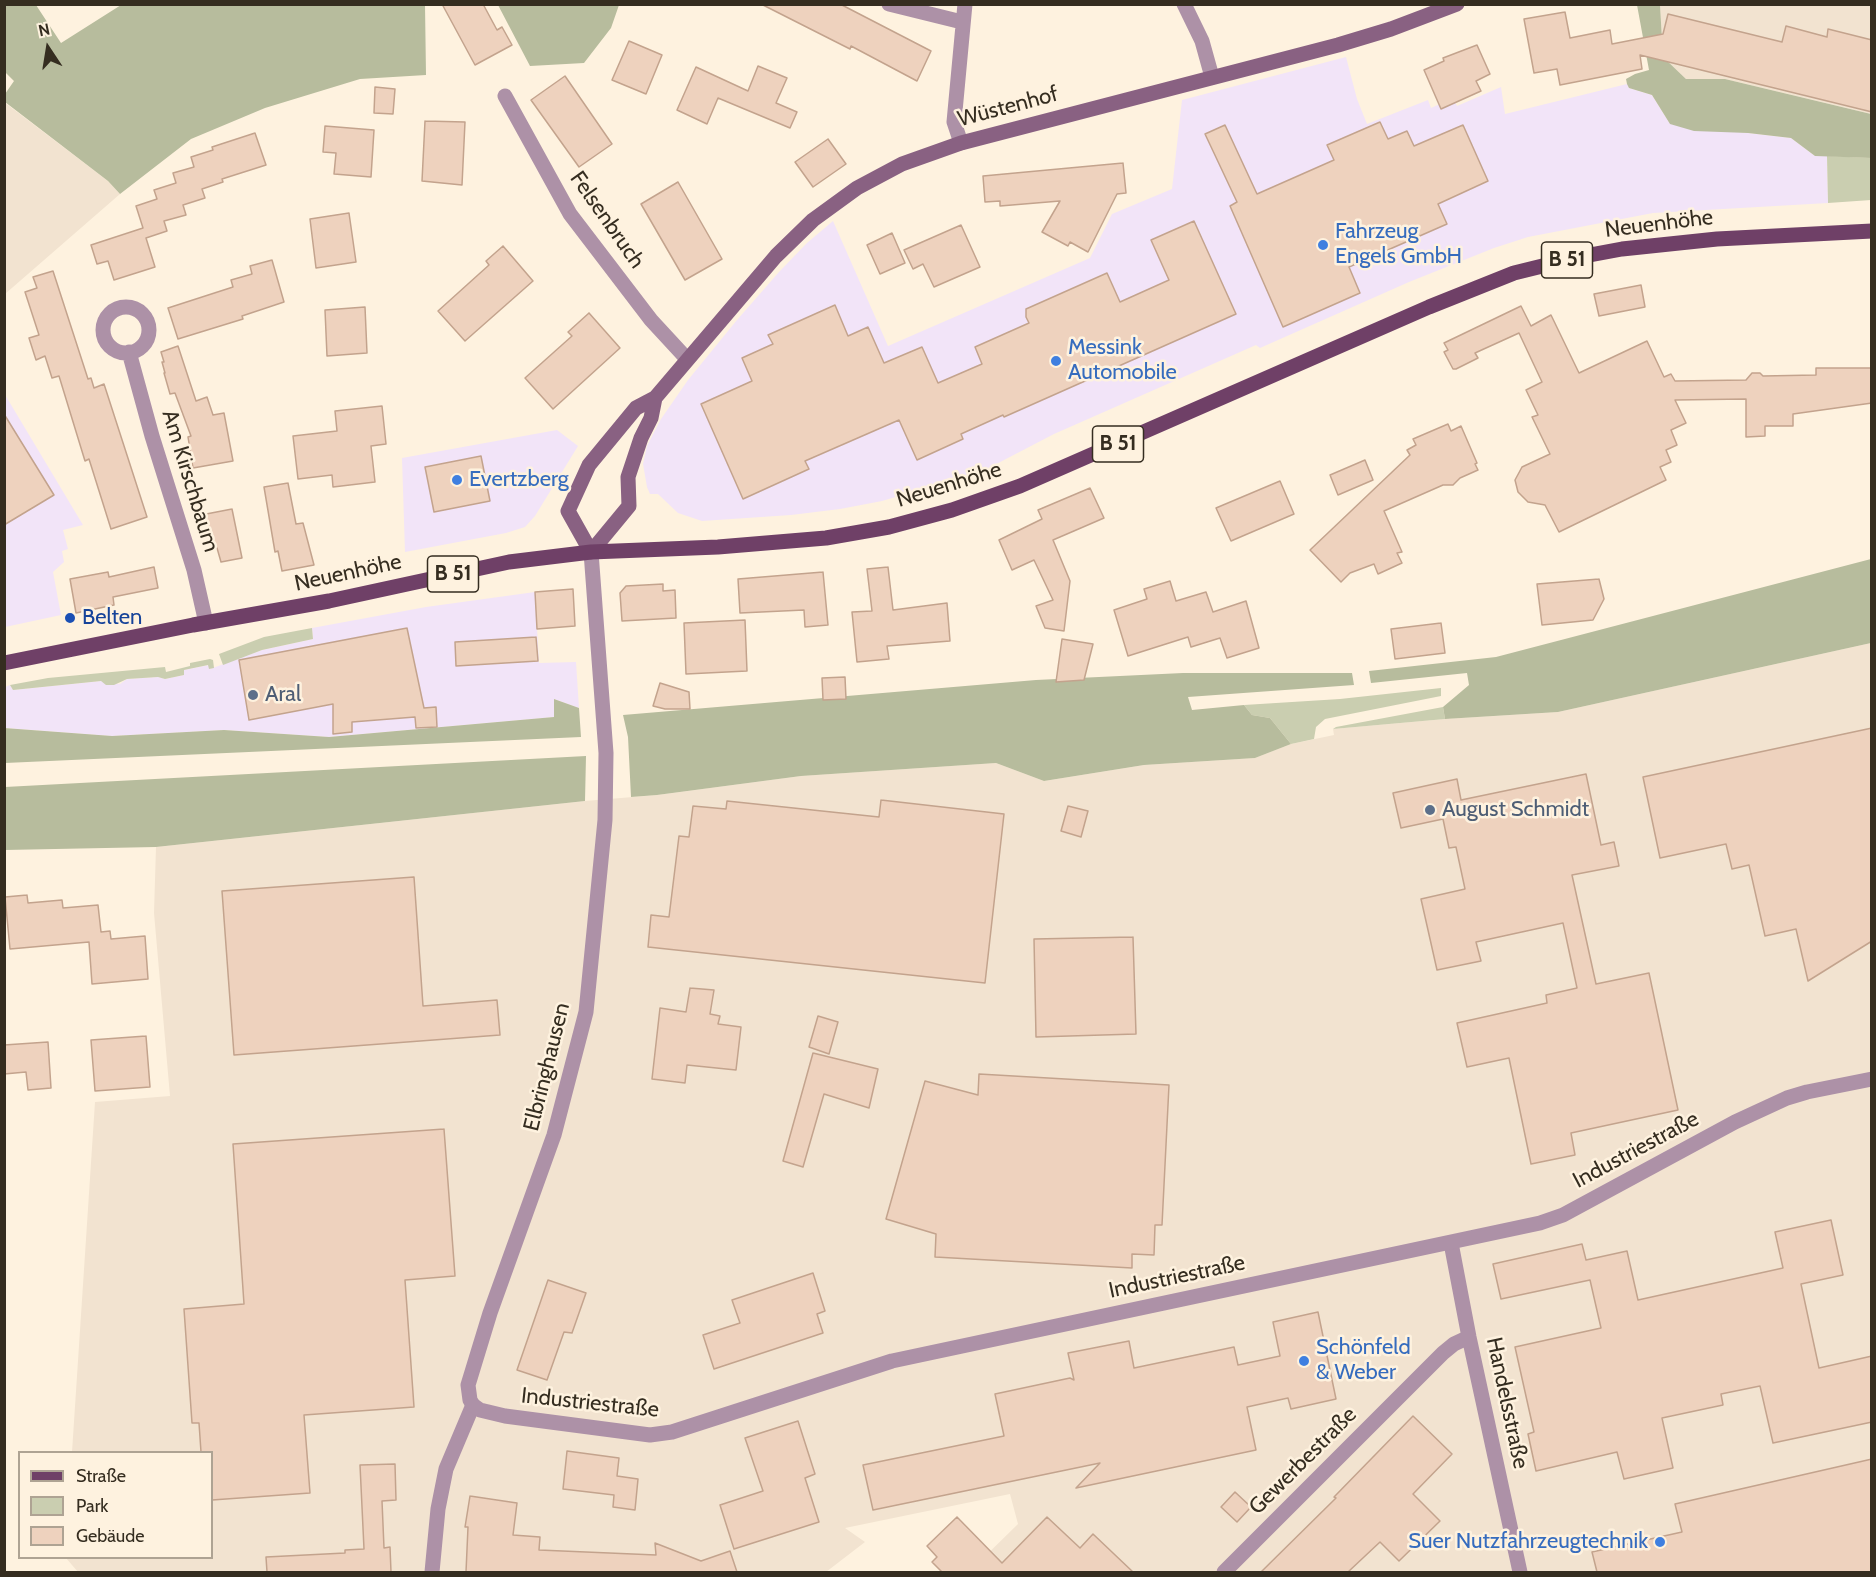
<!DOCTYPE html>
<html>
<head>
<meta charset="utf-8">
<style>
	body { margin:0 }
	#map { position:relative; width:1876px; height:1577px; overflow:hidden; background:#fef2df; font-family:Cabin,sans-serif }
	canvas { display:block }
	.frame { position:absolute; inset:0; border:6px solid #352d20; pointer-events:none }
	.legend { position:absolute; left:18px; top:1451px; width:195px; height:108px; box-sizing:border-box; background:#fef2df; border:2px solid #aea393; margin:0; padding:8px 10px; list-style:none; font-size:18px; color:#352d20 }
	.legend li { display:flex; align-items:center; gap:12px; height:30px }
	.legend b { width:30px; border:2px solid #aea393 }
	.north { position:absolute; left:18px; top:18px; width:60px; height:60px; -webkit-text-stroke:4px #fef2df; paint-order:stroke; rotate:348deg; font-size:16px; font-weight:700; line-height:24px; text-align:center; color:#352d20 }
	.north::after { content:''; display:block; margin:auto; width:21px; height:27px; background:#352d20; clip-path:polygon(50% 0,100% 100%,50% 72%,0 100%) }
</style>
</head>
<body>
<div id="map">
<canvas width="1876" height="1577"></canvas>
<div class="frame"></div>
<ul class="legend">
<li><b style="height:8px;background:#6f4067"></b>Straße</li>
<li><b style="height:16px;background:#caceb0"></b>Park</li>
<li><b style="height:16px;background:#eed2be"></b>Gebäude</li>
</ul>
<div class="north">N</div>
</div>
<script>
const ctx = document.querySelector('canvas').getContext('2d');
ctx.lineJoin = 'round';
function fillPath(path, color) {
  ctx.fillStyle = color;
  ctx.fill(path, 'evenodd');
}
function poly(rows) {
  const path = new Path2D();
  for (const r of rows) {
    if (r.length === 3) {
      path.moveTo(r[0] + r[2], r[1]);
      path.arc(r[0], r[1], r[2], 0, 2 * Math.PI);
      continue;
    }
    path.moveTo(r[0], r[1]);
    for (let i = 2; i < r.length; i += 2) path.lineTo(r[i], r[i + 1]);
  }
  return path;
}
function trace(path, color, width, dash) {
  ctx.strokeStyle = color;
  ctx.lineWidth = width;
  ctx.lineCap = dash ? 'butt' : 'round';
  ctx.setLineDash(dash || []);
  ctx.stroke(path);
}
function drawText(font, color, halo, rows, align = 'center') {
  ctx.font = font + ' Cabin,sans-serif';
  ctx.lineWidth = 5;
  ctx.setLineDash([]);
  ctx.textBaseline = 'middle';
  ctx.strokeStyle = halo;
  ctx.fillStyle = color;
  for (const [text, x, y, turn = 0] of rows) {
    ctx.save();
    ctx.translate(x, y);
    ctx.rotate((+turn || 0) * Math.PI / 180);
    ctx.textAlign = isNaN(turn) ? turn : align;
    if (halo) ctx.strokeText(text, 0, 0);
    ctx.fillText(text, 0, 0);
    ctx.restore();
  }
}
fillPath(poly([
	[1346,57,1357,99,1367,124,1428,100,1431,108,1453,98,1457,106,1501,87,1505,114,1627,84,1629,88,1652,95,1670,124,1791,138,1815,156,1827,156,1828,203,1653,213,1528,237,1494,248,1409,282,1260,348,1256,345,1054,434,981,472,882,501,840,509,791,515,702,521,678,513,658,494,650,494,647,487,643,464,647,446,661,419,688,380,737,320,779,272,807,243,833,221,888,346,1090,258,1112,214,1172,189,1182,100],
	[4,393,83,525,63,530,68,549,62,551,64,562,53,572,61,615,5,627],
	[557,430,578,446,535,516,525,527,506,533,405,552,402,458],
	[535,592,539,663,576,662,579,708,554,699,555,717,329,737,224,730,112,736,5,728,5,687,10,685,13,690,101,681,120,684,127,679,158,677,165,679,184,675,184,670,209,665,210,669,262,650,313,639,312,628,426,607]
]), '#f2e4f8');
fillPath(poly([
	[1660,5,1871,5,1871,114,1725,79,1686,79,1663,57],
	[4,102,108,181,120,194,5,294],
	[1871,643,1871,1572,969,1572,1018,1524,1010,1494,845,1528,865,1542,826,1572,78,1572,66,1558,212,1558,212,1452,72,1452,95,1102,170,1096,154,913,156,847,585,801,657,795,801,776,996,763,1044,781,1144,765,1255,758,1291,744,1334,735,1333,729,1445,719,1558,712]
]), '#f2e3d0');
fillPath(poly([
	[1827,156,1871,158,1871,200,1828,203],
	[312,628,313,639,262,650,223,665,219,654,264,637],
	[210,659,213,660,214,668,209,669,208,665,184,670,184,675,165,679,158,677,127,679,114,685,106,685,101,681,13,690,10,685,48,678,165,667,166,672,190,666,190,663],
	[1441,688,1441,696,1325,719,1316,727,1314,739,1291,744,1270,718,1252,715,1244,705,1340,699],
	[1443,707,1445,719,1333,729,1336,727]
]), '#caceb0');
fillPath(poly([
	[5,4,36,5,61,43,121,5,425,5,426,75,360,79,265,108,191,139,120,194,108,181,5,102,5,94,14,81,5,72],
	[498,5,619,5,611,28,584,63,530,66],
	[1637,5,1660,5,1663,57,1686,79,1725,79,1871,114,1871,158,1815,156,1791,138,1748,133,1694,131,1670,124,1652,95,1629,88,1627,84,1626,79,1635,74,1649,70],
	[1871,559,1871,643,1558,712,1445,719,1443,707,1469,685,1467,673,1371,683,1369,671,1496,657],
	[1183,673,1352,673,1354,685,1188,697,1192,710,1244,705,1252,715,1270,718,1291,744,1255,758,1144,765,1044,781,996,763,801,776,657,795,631,797,628,737,623,715,1036,680],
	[554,699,579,708,581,737,5,763,4,728,112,736,224,730,329,737,554,717],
	[586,756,585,801,156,847,5,850,5,787]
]), '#b7bc9d');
const building = poly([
	[442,4,483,4,497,30,502,27,512,45,475,65,442,4],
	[761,4,840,4,931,51,917,81,851,46,850,49,761,4],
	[1565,12,1570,38,1610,30,1612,44,1663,34,1668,14,1782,42,1786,26,1827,37,1828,29,1872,40,1872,112,1640,55,1642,69,1560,85,1557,69,1534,73,1524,19,1565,12],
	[629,41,662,55,646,94,612,80,629,41],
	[1477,45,1490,74,1476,81,1481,91,1441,109,1424,70,1444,61,1443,58,1477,45],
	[758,66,787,78,776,103,797,112,790,128,718,98,707,124,677,110,696,67,748,91,758,66],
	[565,76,612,144,579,167,531,100,565,76],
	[375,87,395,89,393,114,374,113,375,87],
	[425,121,465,122,462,185,422,181,425,121],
	[1380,122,1388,139,1407,131,1414,146,1463,125,1488,181,1438,204,1447,224,1349,267,1360,293,1283,327,1230,206,1237,202,1205,134,1225,125,1257,194,1334,160,1327,145,1380,122],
	[325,126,374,130,371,177,334,174,336,153,323,152,325,126],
	[255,133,266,165,222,179,223,182,202,189,205,198,183,205,186,215,164,221,167,231,146,238,155,267,114,280,108,261,97,264,91,245,143,228,136,206,157,199,154,190,176,183,173,173,194,167,191,157,213,150,212,147,255,133],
	[828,139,846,164,813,187,795,162,828,139],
	[1123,163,1126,193,1117,194,1088,252,1070,242,1068,246,1042,232,1060,201,1000,206,1000,201,985,202,983,176,1123,163],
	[678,182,722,259,685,280,641,204,678,182],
	[349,213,356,262,316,268,310,219,349,213],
	[1194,221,1236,314,1004,417,1003,415,961,434,963,439,917,460,899,420,805,461,809,469,743,499,701,404,752,381,742,358,773,344,768,335,835,305,848,336,868,327,884,363,922,347,938,383,982,364,975,347,1029,323,1026,317,1026,309,1107,273,1120,302,1169,280,1151,240,1194,221],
	[961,225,980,267,934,287,923,264,913,269,904,250,961,225],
	[892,233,905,263,880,274,867,245,892,233],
	[503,246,533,281,465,341,438,311,489,265,486,261,503,246],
	[272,260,284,302,242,316,243,319,178,339,168,308,233,287,231,280,252,274,250,266,272,260],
	[53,271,88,379,91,378,94,388,104,384,147,517,111,529,89,459,85,461,59,376,52,378,45,356,36,360,29,338,39,335,25,292,37,288,33,277,53,271],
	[1641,285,1645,307,1599,316,1594,294,1641,285],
	[1521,306,1531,326,1551,315,1579,373,1647,341,1664,377,1671,374,1675,381,1746,380,1752,373,1760,373,1763,376,1816,375,1816,368,1872,368,1872,403,1793,414,1793,426,1765,426,1765,436,1746,437,1746,399,1675,400,1686,423,1671,430,1677,445,1666,450,1671,462,1660,467,1666,480,1559,532,1545,505,1528,502,1518,492,1515,480,1522,467,1550,454,1532,417,1538,415,1526,390,1542,382,1519,333,1475,353,1478,358,1456,369,1453,369,1444,352,1448,350,1444,343,1521,306],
	[365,307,367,353,327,356,325,310,365,307],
	[589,313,620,348,553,409,525,378,572,336,568,332,589,313],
	[178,346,196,401,207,397,213,415,224,413,233,461,193,468,188,437,191,436,175,393,170,394,164,373,165,373,162,362,164,362,161,352,178,346],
	[382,406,386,444,371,446,375,482,333,487,332,475,298,479,293,436,337,431,335,411,382,406],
	[4,414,54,495,4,525,4,414],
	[1448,424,1451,431,1461,426,1477,463,1475,464,1478,470,1460,478,1453,485,1443,485,1384,511,1402,552,1397,553,1402,563,1378,574,1374,564,1350,573,1341,582,1310,550,1410,455,1407,450,1416,445,1413,439,1448,424],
	[481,456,490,501,434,512,425,467,481,456],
	[1365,460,1373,480,1338,495,1330,475,1365,460],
	[1280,481,1294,514,1231,541,1216,508,1280,481],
	[288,483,296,524,303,523,314,565,282,571,278,551,275,552,264,487,288,483],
	[1090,488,1104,518,1053,540,1070,581,1064,631,1045,628,1036,606,1053,600,1034,560,1012,570,999,540,1042,519,1038,510,1090,488],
	[232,509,242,558,221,562,217,548,213,548,210,534,205,535,201,515,232,509],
	[154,567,158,588,113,597,114,605,76,613,70,579,108,572,109,577,154,567],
	[888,567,893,610,947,603,950,641,887,646,889,659,857,662,852,612,872,611,867,569,888,567],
	[823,572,828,625,805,627,804,610,740,613,738,579,823,572],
	[1599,579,1604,599,1593,620,1542,625,1537,584,1599,579],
	[1170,581,1176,601,1206,592,1213,612,1246,601,1259,648,1227,658,1220,638,1191,647,1188,637,1128,656,1114,610,1147,599,1144,589,1170,581],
	[663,584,663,591,675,590,676,618,622,621,620,593,626,586,663,584],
	[573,589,575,626,537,629,535,592,573,589],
	[745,620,747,671,686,674,684,623,745,620],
	[1441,623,1445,653,1395,659,1391,629,1441,623],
	[407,628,424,708,436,707,437,727,416,728,415,717,352,722,352,732,333,734,333,704,249,720,239,660,407,628],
	[536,637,538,661,456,666,455,642,536,637],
	[1062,639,1093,644,1084,680,1056,682,1062,639],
	[845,677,846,699,823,700,822,678,845,677],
	[660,683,689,692,690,709,665,709,653,706,660,683],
	[1872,728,1872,941,1808,981,1796,929,1765,936,1749,865,1732,869,1726,844,1660,858,1643,777,1872,728],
	[1586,774,1601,845,1614,842,1619,866,1572,875,1596,984,1649,973,1678,1110,1571,1133,1575,1155,1531,1164,1509,1058,1467,1067,1457,1023,1547,1003,1546,995,1577,988,1563,923,1476,942,1481,961,1437,970,1421,899,1465,889,1456,847,1449,848,1443,819,1401,828,1393,793,1457,779,1461,800,1586,774],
	[881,800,1004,814,985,983,648,947,651,915,669,917,679,836,689,837,693,806,726,809,727,801,879,817,881,800],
	[1068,806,1088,811,1081,837,1061,831,1068,806],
	[414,877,423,1006,497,1000,500,1035,234,1055,222,891,414,877],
	[27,895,28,903,62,900,63,908,98,905,101,932,110,931,111,939,145,936,148,979,92,984,89,942,10,949,5,897,27,895],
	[1133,937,1136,1034,1036,1037,1034,939,1133,937],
	[690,988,714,990,710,1014,720,1016,718,1024,741,1027,736,1070,687,1065,685,1083,652,1079,660,1008,686,1012,690,988],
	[818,1016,838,1022,829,1054,809,1047,818,1016],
	[146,1036,150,1087,95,1091,91,1040,146,1036],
	[48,1042,51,1088,28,1090,26,1072,4,1074,4,1045,48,1042],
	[813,1053,878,1069,869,1108,824,1094,803,1167,783,1161,813,1053],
	[979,1074,1169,1085,1162,1225,1155,1225,1154,1255,1132,1254,1132,1268,935,1257,936,1234,886,1219,925,1081,978,1095,979,1074],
	[444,1129,455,1276,405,1280,414,1407,304,1415,310,1493,212,1500,212,1452,201,1452,199,1423,192,1423,184,1309,244,1304,233,1144,444,1129],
	[1831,1220,1843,1275,1801,1284,1819,1368,1872,1356,1872,1422,1773,1443,1760,1386,1721,1394,1723,1405,1662,1418,1673,1468,1624,1479,1617,1452,1536,1471,1528,1434,1534,1432,1515,1347,1601,1328,1590,1280,1501,1299,1493,1264,1582,1244,1586,1260,1627,1251,1638,1300,1783,1268,1775,1232,1831,1220],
	[813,1273,825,1311,817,1314,823,1333,714,1369,703,1335,740,1323,732,1300,813,1273],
	[548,1280,586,1293,572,1333,564,1332,547,1380,517,1370,548,1280],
	[1318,1312,1336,1399,1291,1409,1288,1398,1247,1407,1256,1450,1076,1488,1100,1463,873,1510,863,1465,1004,1436,995,1394,1070,1378,1074,1380,1068,1353,1129,1341,1134,1368,1234,1347,1238,1365,1280,1356,1273,1322,1318,1312],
	[1413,1416,1452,1454,1413,1494,1440,1521,1399,1561,1380,1542,1348,1572,1261,1572,1336,1498,1334,1497,1413,1416],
	[798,1421,815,1474,805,1478,819,1522,734,1549,720,1505,763,1491,745,1438,798,1421],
	[567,1451,619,1458,617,1476,638,1479,635,1510,613,1507,614,1495,563,1489,567,1451],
	[1872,1459,1872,1572,1597,1572,1592,1552,1682,1532,1675,1504,1872,1459],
	[395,1464,396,1500,382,1501,384,1548,390,1547,391,1572,267,1572,266,1557,345,1553,345,1550,364,1549,360,1465,395,1464],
	[1235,1492,1251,1507,1237,1522,1221,1507,1235,1492],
	[470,1496,517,1503,513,1535,540,1537,539,1550,656,1555,655,1543,701,1561,730,1551,737,1572,466,1572,468,1527,465,1527,470,1496],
	[957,1517,1002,1563,1047,1517,1080,1548,1093,1534,1133,1572,942,1572,932,1562,937,1557,927,1546,957,1517]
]);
fillPath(building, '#eed2be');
trace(building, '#c3a38d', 1.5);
trace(poly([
	[889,4,962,22],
	[1184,4,1202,41,1212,77],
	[505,96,570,214,651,320,687,359],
	[961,143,954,122,965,4],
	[126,330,23],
	[129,352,152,436,194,570,206,623],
	[1451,1243,1469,1337,1520,1572],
	[432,1572,438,1509,446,1469,473,1405],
	[1224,1572,1443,1353,1454,1344,1469,1337]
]), '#ad91a7', 15);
trace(poly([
	[591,552,606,753,605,820,586,1012,554,1135,490,1313,468,1385,470,1400,473,1405,480,1410,505,1416,650,1435,672,1432,892,1361,1540,1223,1563,1215,1735,1122,1787,1098,1807,1092,1872,1079]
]), '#ad91a7', 15);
trace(poly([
	[655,398,651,418,641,438,628,477,629,506,591,552,568,511,589,465,636,408,655,398,776,256,813,220,857,188,902,164,961,143,1338,45,1391,29,1457,4]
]), '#896182', 15);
trace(poly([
	[4,663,193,625,329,601,509,562,591,552,718,547,826,538,889,527,952,510,1020,486,1429,307,1514,273,1579,257,1622,249,1717,239,1872,231]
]), '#6f4067', 15);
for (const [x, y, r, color] of [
	[1323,245,6,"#3f7fe0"],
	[1056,361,6,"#3f7fe0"],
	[457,480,6,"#3f7fe0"],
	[70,618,6,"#1a4fb4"],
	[253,695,6,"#5c6f8a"],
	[1430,810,6,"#5c6f8a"],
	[1304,1361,6,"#3f7fe0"],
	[1660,1542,6,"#3f7fe0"]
]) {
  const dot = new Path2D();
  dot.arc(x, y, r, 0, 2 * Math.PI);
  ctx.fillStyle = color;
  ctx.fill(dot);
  trace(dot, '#fef2df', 2);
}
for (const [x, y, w] of [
	[1567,260,51],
	[1118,444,51],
	[453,574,51]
]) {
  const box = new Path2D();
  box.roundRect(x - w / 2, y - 18, w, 36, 4.5);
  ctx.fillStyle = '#fef2df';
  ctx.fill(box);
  trace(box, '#352d20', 1.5);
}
drawText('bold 21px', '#352d20', null, [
	["B 51",1567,260],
	["B 51",1118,444],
	["B 51",453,574]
]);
drawText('22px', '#352d20', '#fef2df', [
	["Wüstenhof",1008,107,-15],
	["Felsenbruch",607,220,55],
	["Neuenhöhe",1659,224,-7],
	["Am Kirschbaum",190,481,73],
	["Neuenhöhe",949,485,-17],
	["Neuenhöhe",348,573,-12],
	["Elbringhausen",547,1067,-76],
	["Industriestraße",1636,1150,-28],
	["Industriestraße",1177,1277,-12],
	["Industriestraße",590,1403,6],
	["Handelsstraße",1507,1403,78],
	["Gewerbestraße",1303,1461,-45]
]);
drawText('22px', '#366cbe', '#fef2df', [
	["Fahrzeug",1335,232],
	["Engels GmbH",1335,257],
	["Messink",1068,348],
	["Automobile",1068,373],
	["Evertzberg",469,480],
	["Schönfeld",1316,1348],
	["& Weber",1316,1373],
	["Suer Nutzfahrzeugtechnik",1648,1542,"right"]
], 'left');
drawText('22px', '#164399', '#fef2df', [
	["Belten",82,618]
], 'left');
drawText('22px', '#4e5e75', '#fef2df', [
	["Aral",265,695],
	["August Schmidt",1442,810]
], 'left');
</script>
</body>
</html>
